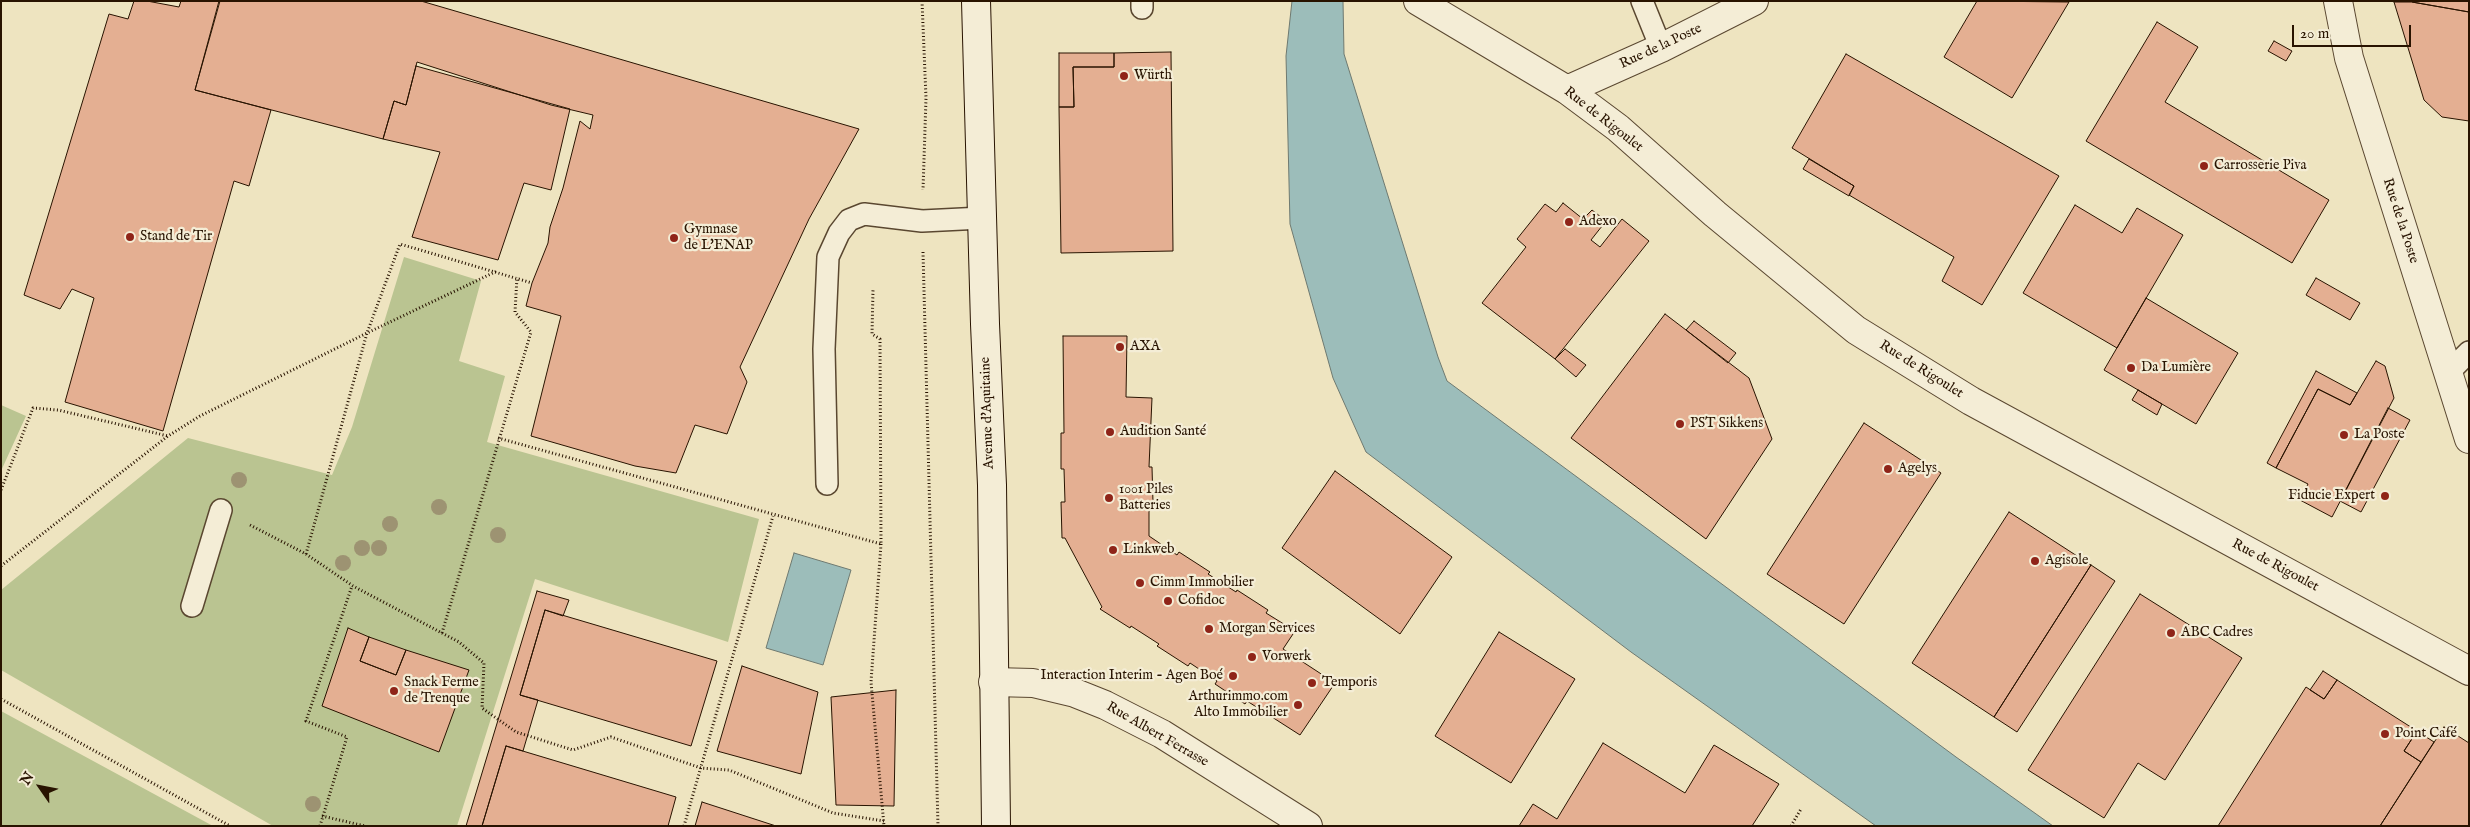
<!DOCTYPE html>
<meta charset="utf-8">
<style>
body{margin:0}
#map{position:relative;width:2470px;height:827px;overflow:hidden;background:#eee4c0;font-family:"IM FELL English",serif}
canvas{display:block}
.frame{position:absolute;inset:0;border:2px solid #281300;pointer-events:none}
.north{position:absolute;left:15px;top:762px;width:50px;height:50px;-webkit-text-stroke:4px #f4edd6;paint-order:stroke;rotate:303deg;font-size:14px;font-weight:700;line-height:20px;text-align:center;color:#281300}
.north::after{content:'';display:block;margin:auto;width:18px;height:22px;background:#281300;clip-path:polygon(50% 0,100% 100%,50% 72%,0 100%)}
.scale{position:absolute;left:2292px;top:25px;width:119px;height:22px;box-sizing:border-box;border:2px solid #281300;border-top:0;padding-left:6px;font-size:15px;line-height:18px;white-space:nowrap;color:#281300;-webkit-text-stroke:4px #f4edd6;paint-order:stroke}
</style>
<div id="map">
<canvas width="2470" height="827"></canvas>
<div class="frame"></div>
<div class="north">N</div>
<div class="scale">20 m</div>
</div>
<script>
const g = document.querySelector('canvas').getContext('2d');
g.lineJoin = 'round';
function fillPath(path, color) { g.fillStyle = color; g.fill(path, 'evenodd'); }
const poly = rows => new Path2D(rows.map(r => 'M' + r).join(''));
function trace(path, color, width, dash) { g.strokeStyle = color; g.lineWidth = width; g.lineCap = dash ? 'butt' : 'round'; g.setLineDash(dash || []); g.stroke(path); }
function write(font, color, halo, rows, align = 'center') {
  g.font = font + ' "IM FELL English",serif'; g.lineWidth = 4.5; g.setLineDash([]); g.textBaseline = 'middle'; g.strokeStyle = halo; g.fillStyle = color; for (const [text, x, y, turn = 0] of rows) {
    g.save(); g.translate(x, y); g.rotate((+turn || 0) * Math.PI / 180); g.textAlign = isNaN(turn) ? turn : align; if (halo) g.strokeText(text, 0, 0); g.fillText(text, 0, 0); g.restore();
  }
}
fillPath(poly([
 [404,257,481,281,459,361,505,376,487,442,759,519,728,642,535,579,457,826,273,826,1,670,1,590,188,438,332,475,352,427],
 [1,405,26,416,1,471],
 [1,711,213,826,1,826]
]), '#bac491');
const water = poly([
 [1292,1,1343,1,1344,54,1438,357,1447,381,1956,757,2053,826,1876,826,1631,652,1366,452,1333,378,1290,224,1286,56,1292,1],
 [794,553,851,570,823,665,766,648,794,553]
]);
fillPath(water, '#9cbdba');
trace(water, '#6e7970', 1);
const building = poly([
 [134,1,147,1,179,7,181,1,219,1,195,90,271,110,249,186,234,181,163,431,65,402,94,298,72,289,60,309,24,295,109,14,128,19,134,1],
 [220,1,421,1,859,129,809,219,740,367,747,382,727,434,695,425,676,473,635,466,531,436,561,316,526,306,532,283,548,243,550,227,563,188,580,121,590,129,593,115,551,105,417,62,406,105,394,101,383,139,195,90,220,1],
 [1977,1,2069,2,2012,98,1944,57,1977,1],
 [2412,1,2469,1,2469,12,2412,2,2412,1],
 [2394,2,2412,2,2469,12,2469,121,2442,117,2424,100,2394,2],
 [2157,22,2198,47,2165,102,2329,200,2292,263,2086,141,2157,22],
 [2274,41,2292,51,2286,61,2268,51,2274,41],
 [1171,52,1173,251,1061,253,1059,107,1074,107,1073,67,1114,67,1114,53,1171,52],
 [1059,53,1114,53,1114,67,1073,67,1074,107,1059,107,1059,53],
 [1846,54,2059,176,1982,305,1942,281,1954,257,1849,195,1854,186,1792,148,1846,54],
 [416,66,570,109,551,190,524,183,498,260,412,237,440,152,383,139,394,101,406,105,416,66],
 [1809,159,1854,186,1849,196,1803,169,1809,159],
 [1563,203,1583,219,1592,210,1606,221,1591,240,1600,247,1622,219,1649,241,1555,359,1482,303,1526,247,1517,239,1545,204,1556,212,1563,203],
 [2075,205,2122,233,2137,208,2183,235,2117,348,2023,293,2075,205],
 [2316,278,2360,303,2350,320,2306,295,2316,278],
 [2146,298,2238,353,2196,424,2104,370,2146,298],
 [1665,314,1749,378,1772,439,1706,539,1571,438,1665,314],
 [1694,321,1736,353,1728,363,1686,330,1694,321],
 [1063,336,1127,336,1126,397,1152,398,1149,467,1152,467,1153,503,1149,503,1149,536,1177,555,1179,552,1210,572,1208,574,1236,592,1237,590,1268,610,1266,613,1295,631,1283,649,1335,683,1300,735,1247,701,1245,704,1215,684,1217,681,1190,663,1188,666,1157,646,1159,644,1131,626,1130,628,1100,609,1102,607,1065,538,1062,538,1061,502,1065,502,1064,469,1061,469,1061,433,1064,433,1063,336],
 [1565,349,1586,365,1576,377,1555,359,1565,349],
 [2376,361,2385,366,2394,398,2332,517,2300,500,2308,484,2276,468,2318,389,2350,405,2376,361],
 [2316,371,2357,393,2350,405,2318,389,2276,468,2267,463,2316,371],
 [2138,390,2162,404,2157,415,2132,400,2138,390],
 [2388,408,2410,420,2361,512,2340,501,2388,408],
 [1864,423,1941,473,1844,624,1767,574,1864,423],
 [1335,471,1452,557,1400,634,1282,548,1335,471],
 [2009,512,2091,565,1994,717,1912,663,2009,512],
 [2091,565,2115,581,2017,732,1994,717,2091,565],
 [537,591,569,600,563,616,545,610,520,695,538,700,523,751,506,746,482,826,466,826,537,591],
 [2140,594,2242,658,2165,780,2138,763,2104,818,2028,770,2140,594],
 [545,610,717,661,691,746,520,695,545,610],
 [348,628,369,637,360,661,396,675,406,650,469,670,439,752,322,706,348,628],
 [1499,632,1575,679,1511,783,1435,736,1499,632],
 [369,637,406,650,396,675,360,661,369,637],
 [742,666,818,692,801,774,717,751,742,666],
 [2323,671,2337,680,2324,699,2310,690,2323,671],
 [2337,680,2417,731,2404,751,2421,762,2380,826,2218,826,2306,687,2324,699,2337,680],
 [896,690,894,806,836,805,831,697,896,690],
 [2444,727,2469,743,2469,826,2380,826,2444,727],
 [2417,731,2434,742,2421,762,2404,751,2417,731],
 [1603,743,1685,793,1714,745,1779,784,1752,826,1519,826,1533,804,1557,819,1603,743],
 [506,746,676,797,668,826,482,826,506,746],
 [702,802,776,826,695,826,702,802]
]);
fillPath(building, '#e4af92');
trace(building, '#281300', 1);
const lane = poly([
 [1142,1,1142,8],
 [1642,1,1661,48],
 [2448,373,2469,352],
 [827,484,824,349,828,257,839,233,849,220,864,214,922,221,982,218],
 [192,606,221,510]
]);
const street = poly([
 [1418,1,1567,90,1618,128,1715,214,1856,330,1971,401,2469,671],
 [2338,1,2349,58,2469,439],
 [1567,90,1661,48,1754,1],
 [993,682,1033,683,1075,693,1105,705,1162,734,1308,826]
]);
const secondary = poly([
 [976,1,985,324,992,485,996,826]
]);
trace(lane, '#5a4730', 24);
trace(street, '#5a4730', 30);
trace(secondary, '#281300', 30);
trace(poly([
 [922,1,926,98,923,190],
 [923,252,938,826],
 [498,438,881,544,880,339,872,334,873,290],
 [1,490,33,408,58,410,168,436],
 [250,525,306,554,353,586,459,642,484,663,482,708,516,732,573,750,611,737,701,768,729,770,833,813,884,821],
 [881,544,871,682,884,826],
 [306,554,367,333,497,271],
 [1,566,168,436,200,416,367,333,400,244,532,283],
 [442,633,531,332,515,312,517,277],
 [1,699,230,826],
 [322,816,365,826],
 [320,826,347,737,306,721,352,586],
 [684,826,773,516],
 [1791,826,1801,809]
]), '#281300', 3, [1, 2.5]);
trace(lane, '#f4edd6', 21);
trace(street, '#f4edd6', 28);
trace(secondary, '#f4edd6', 28);
g.fillStyle = '#9d9372';
for (const [x, y] of [
 [239,480],
 [439,507],
 [390,524],
 [498,535],
 [362,548],
 [379,548],
 [343,563],
 [313,804]
]) { g.beginPath(); g.arc(x, y, 8, 0, 2 * Math.PI); g.fill(); }
for (const [x, y, r, color] of [
 [1124,76,5,"#8f2418"],
 [2204,166,5,"#8f2418"],
 [1569,222,5,"#8f2418"],
 [130,237,5,"#8f2418"],
 [674,238,5,"#8f2418"],
 [1120,347,5,"#8f2418"],
 [2131,368,5,"#8f2418"],
 [1680,424,5,"#8f2418"],
 [1110,432,5,"#8f2418"],
 [2344,435,5,"#8f2418"],
 [1888,469,5,"#8f2418"],
 [2385,496,5,"#8f2418"],
 [1109,498,5,"#8f2418"],
 [1113,550,5,"#8f2418"],
 [2035,561,5,"#8f2418"],
 [1140,583,5,"#8f2418"],
 [1168,601,5,"#8f2418"],
 [1209,629,5,"#8f2418"],
 [2171,633,5,"#8f2418"],
 [1252,657,5,"#8f2418"],
 [1233,676,5,"#8f2418"],
 [1312,683,5,"#8f2418"],
 [394,691,5,"#8f2418"],
 [1298,705,5,"#8f2418"],
 [2385,734,5,"#8f2418"]
]) { const dot = new Path2D(); dot.arc(x, y, r, 0, 2 * Math.PI); g.fillStyle = color; g.fill(dot); trace(dot, '#f4edd6', 2); }
write('14px', '#281300', '#f4edd6', [
 ["Rue de la Poste",1661,47,-25],
 ["Rue de Rigoulet",1603,120,38],
 ["Rue de la Poste",2400,221,72],
 ["Rue de Rigoulet",1921,370,32],
 ["Avenue d'Aquitaine",988,413,-92],
 ["Rue de Rigoulet",2275,566,28],
 ["Rue Albert Ferrasse",1157,735,30]
]);
write('14px', '#281300', '#f4edd6', [
 ["Würth",1134,76],
 ["Carrosserie Piva",2214,166],
 ["Adexo",1579,222],
 ["Gymnase",684,230],
 ["de L'ENAP",684,246],
 ["Stand de Tir",140,237],
 ["AXA",1130,347],
 ["Da Lumière",2141,368],
 ["PST Sikkens",1690,424],
 ["Audition Santé",1120,432],
 ["La Poste",2354,435],
 ["Agelys",1898,469],
 ["1001 Piles",1119,490],
 ["Batteries",1119,506],
 ["Fiducie Expert",2375,496,"right"],
 ["Linkweb",1123,550],
 ["Agisole",2045,561],
 ["Cimm Immobilier",1150,583],
 ["Cofidoc",1178,601],
 ["Morgan Services",1219,629],
 ["ABC Cadres",2181,633],
 ["Vorwerk",1262,657],
 ["Interaction Interim - Agen Boé",1223,676,"right"],
 ["Snack Ferme",404,683],
 ["de Trenque",404,699],
 ["Temporis",1322,683],
 ["Arthurimmo.com",1288,697,"right"],
 ["Alto Immobilier",1288,713,"right"],
 ["Point Café",2395,734]
], 'left');
</script>
